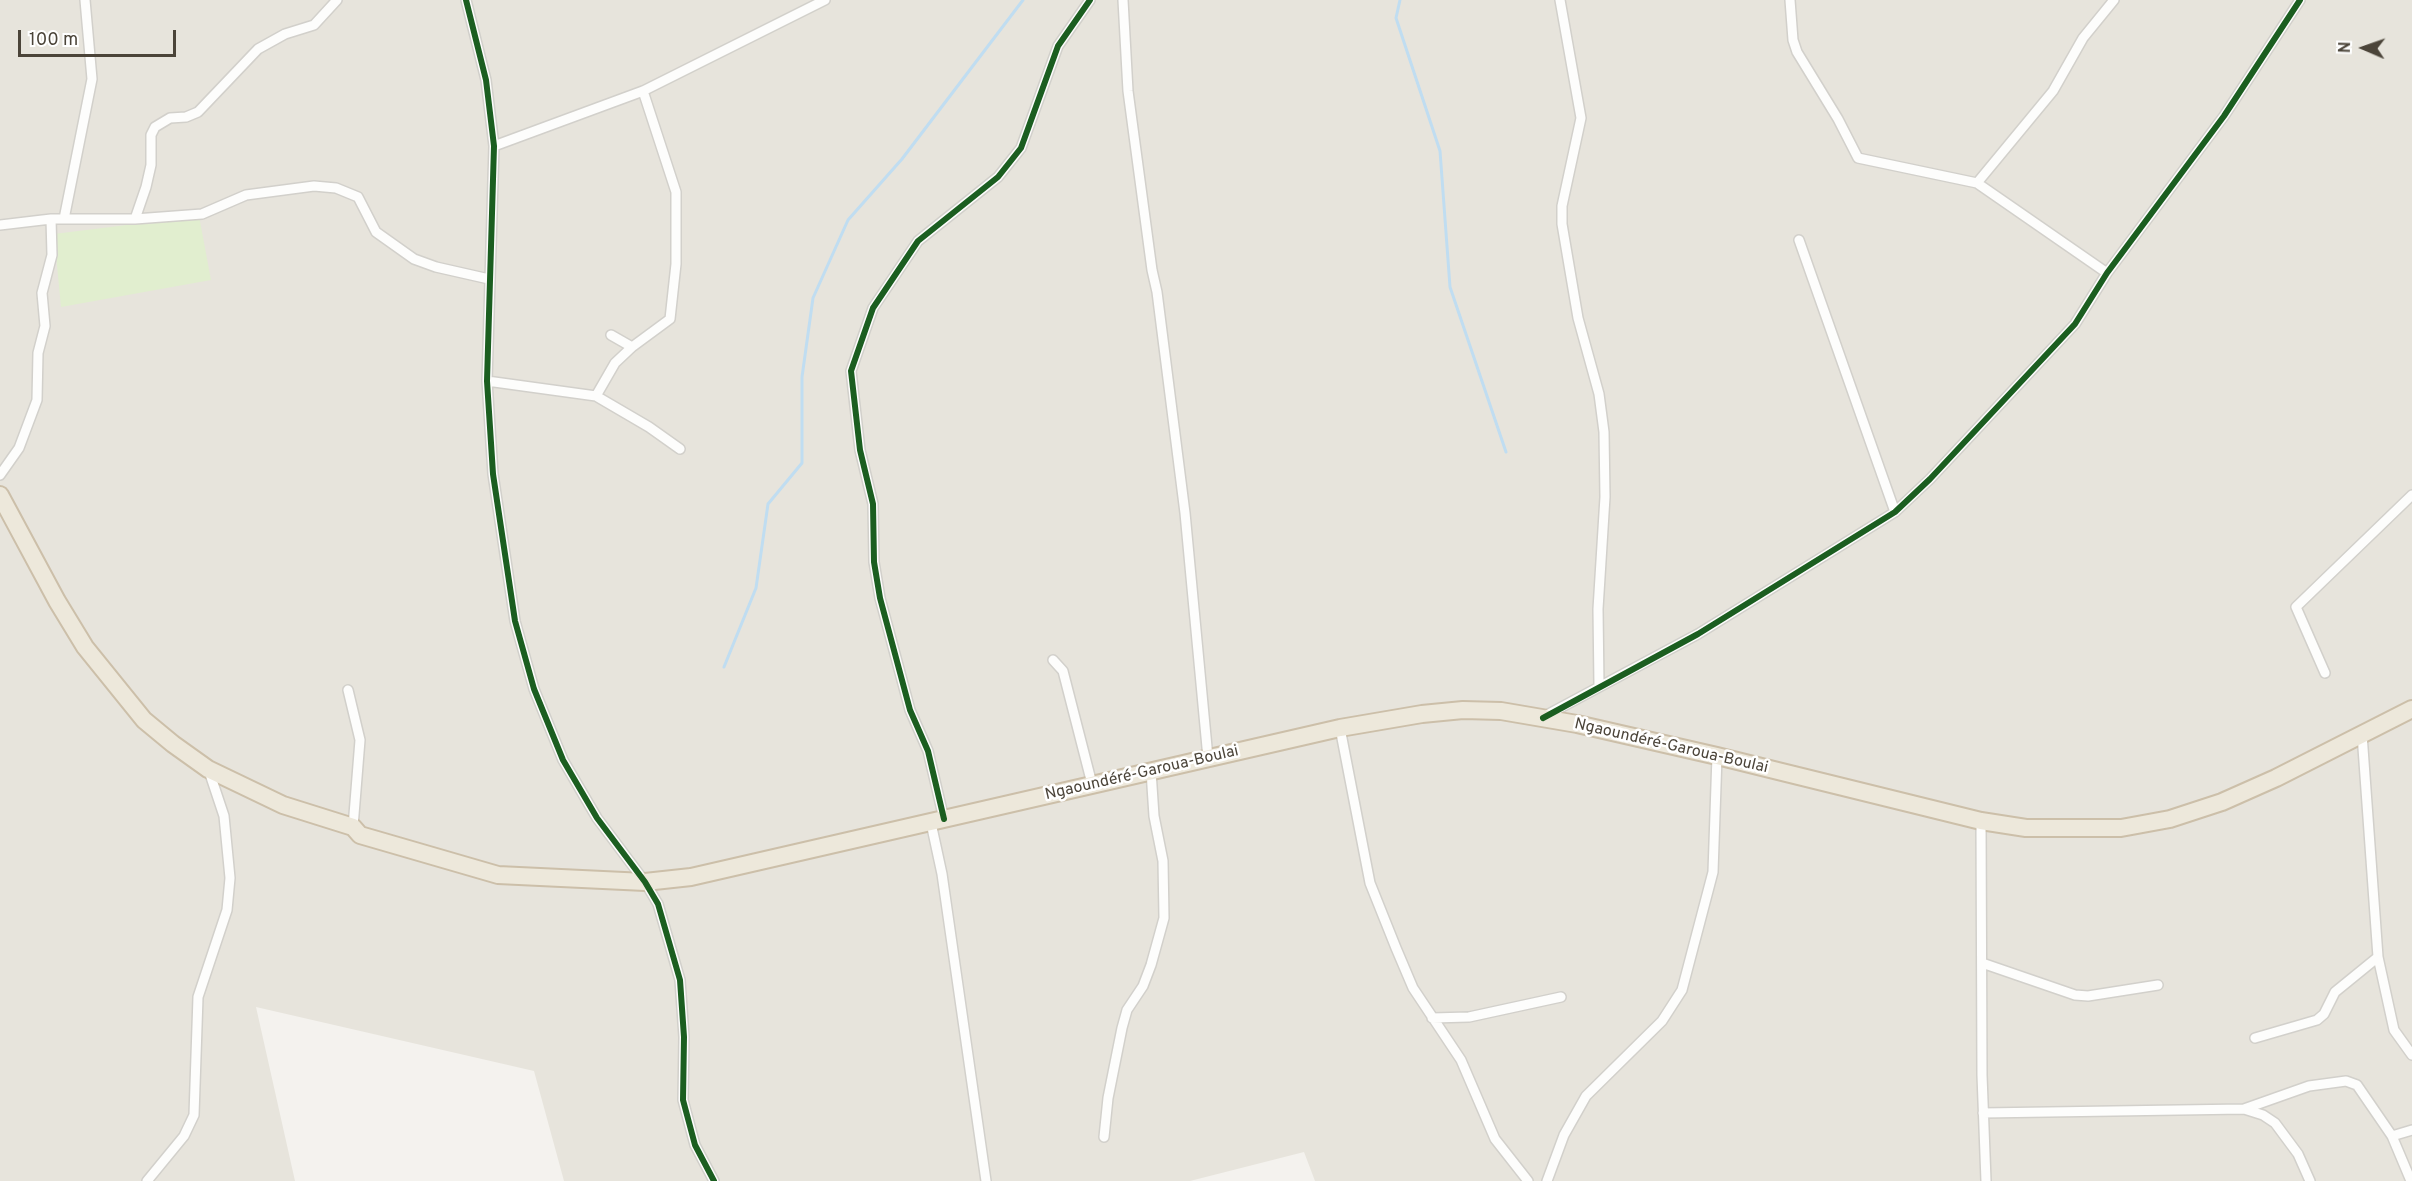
<!DOCTYPE html>
<meta charset="utf-8">
<style>
body{margin:0}
#map{position:relative;width:2412px;height:1181px;overflow:hidden;background:#f4f2ee;font-family:Overpass,sans-serif}
canvas{display:block}
.north{position:absolute;left:2334px;top:18px;width:60px;height:60px;-webkit-text-stroke:4px #fff;paint-order:stroke;rotate:272deg;font-size:16px;font-weight:700;line-height:24px;text-align:center;color:#4b4439}
.north::after{content:'';display:block;margin:auto;width:21px;height:27px;background:#4b4439;clip-path:polygon(50% 0,100% 100%,50% 72%,0 100%)}
.scale{position:absolute;left:18px;top:30px;width:158px;height:27px;box-sizing:border-box;border:3px solid #4b4439;border-top:0;padding-left:8px;font-size:18px;line-height:21px;white-space:nowrap;color:#4b4439;-webkit-text-stroke:4px #fff;paint-order:stroke}
</style>
<div id="map">
<canvas width="2412" height="1181"></canvas>
<div class="north">N</div>
<div class="scale">100 m</div>
</div>
<script>
const g = document.querySelector('canvas').getContext('2d');
g.lineJoin = 'round';
function fillPath(path, color) { g.fillStyle = color; g.fill(path, 'evenodd'); }
const poly = rows => new Path2D(rows.map(r => 'M' + r).join(''));
function trace(path, color, width, dash) { g.strokeStyle = color; g.lineWidth = width; g.lineCap = dash ? 'butt' : 'round'; g.setLineDash(dash || []); g.stroke(path); }
function write(font, color, halo, rows, align = 'center') {
  g.font = font + ' Overpass,sans-serif'; g.lineWidth = 5; g.setLineDash([]); g.textBaseline = 'middle'; g.strokeStyle = halo; g.fillStyle = color; for (const [text, x, y, turn = 0] of rows) {
    g.save(); g.translate(x, y); g.rotate((+turn || 0) * Math.PI / 180); g.textAlign = isNaN(turn) ? turn : align; if (halo) g.strokeText(text, 0, 0); g.fillText(text, 0, 0); g.restore();
  }
}
fillPath(poly([
 [0,0,2412,0,2412,1181,1315,1181,1304,1152,1190,1181,564,1181,534,1071,256,1007,295,1181,0,1181]
]), '#e7e4dc');
fillPath(poly([
 [199,216,211,280,61,307,54,234]
]), '#e1eecf');
trace(poly([
 [1400,0,1396,18,1440,151,1450,287,1506,452],
 [724,667,756,588,768,504,802,463,802,377,813,298,848,220,902,159,1023,0]
]), '#c0ddf1', 3);
const street = poly([
 [466,0,486,80,494,146,487,381,493,474,515,621,534,689,563,760,597,818,645,882,658,904,680,980,684,1037,683,1100,695,1145,714,1181],
 [1123,0,1128,91,1152,270,1157,292,1185,513,1208,758],
 [1560,0,1581,118,1562,206,1562,224,1578,318,1599,394,1604,432,1605,497,1598,609,1599,686],
 [1790,0,1793,40,1797,52,1838,119,1858,158,1977,183,2107,273],
 [494,146,643,91,825,0],
 [1977,183,2053,91,2083,38,2114,0],
 [64,219,92,79,85,0],
 [135,219,146,187,151,165,151,135,155,127,170,118,186,117,198,112,258,49,285,34,314,25,337,0],
 [0,225,51,219,135,219,202,214,246,195,314,186,336,188,358,197,376,232,414,259,436,267,489,279],
 [1799,240,1895,512],
 [632,347,670,319,676,264,676,192,643,91],
 [487,381,596,396,649,427,680,449],
 [596,396,615,363,632,347,611,335],
 [0,475,19,448,37,400,38,353,45,326,42,293,52,255,51,219],
 [1053,660,1063,671,1092,784],
 [2325,673,2296,607,2412,495],
 [348,690,360,740,353,827],
 [1545,716,1698,634,1895,512,1930,479,2075,324,2107,273,2224,116,2300,0],
 [1340,728,1370,883,1396,948,1413,988,1461,1060,1495,1139,1528,1181],
 [2362,734,2378,957],
 [944,819,928,751,910,710,880,598,874,562,873,504,860,450,851,371,873,308,918,241,998,177,1021,148,1058,46,1090,0],
 [1981,821,1982,1075,1986,1181],
 [931,823,942,874,986,1181],
 [1982,963,2075,995,2088,996,2158,985],
 [1432,1018,1469,1017,1561,997],
 [2255,1038,2317,1020,2324,1014,2335,992,2378,957,2394,1030,2412,1055],
 [2244,1109,2263,1115,2275,1123,2298,1154,2310,1181],
 [1983,1113,2244,1109,2309,1086,2346,1081,2357,1085,2392,1136,2412,1130],
 [2392,1136,2411,1181],
 [1104,1137,1108,1098,1122,1028,1127,1010,1143,986,1151,965,1164,918,1163,861,1154,816,1151,771],
 [147,1181,184,1136,194,1115,198,997,227,910,230,878,224,816,209,771],
 [1547,1181,1564,1135,1586,1096,1662,1021,1682,990,1713,872,1717,756]
]);
const highway = poly([
 [0,495,57,601,85,647,144,720,173,744,208,769,283,805,353,827,360,835,498,875,645,882,691,877,1340,728,1422,714,1463,710,1501,711,1577,724,1717,756,1981,821,2026,828,2121,828,2170,819,2222,802,2276,778,2412,709]
]);
trace(street, '#d2d0cb', 12);
trace(highway, '#ccbfa9', 20);
trace(street, '#fdfdfc', 9);
trace(highway, '#ede8db', 16);
trace(poly([
 [466,0,486,80,494,146,487,381,493,474,515,621,534,689,563,760,597,818,645,882,658,904,680,980,684,1037,683,1100,695,1145,714,1181],
 [1543,718,1698,634,1895,512,1930,479,2075,324,2107,273,2224,116,2300,0],
 [944,819,928,751,910,710,880,598,874,562,873,504,860,450,851,371,873,308,918,241,998,177,1021,148,1058,46,1090,0]
]), '#1b5e20', 6);
write('16px', '#4b4439', '#fff', [
 ["Ngaoundéré-Garoua-Boulai",1671,747,13],
 ["Ngaoundéré-Garoua-Boulai",1142,774,-13]
]);
</script>
